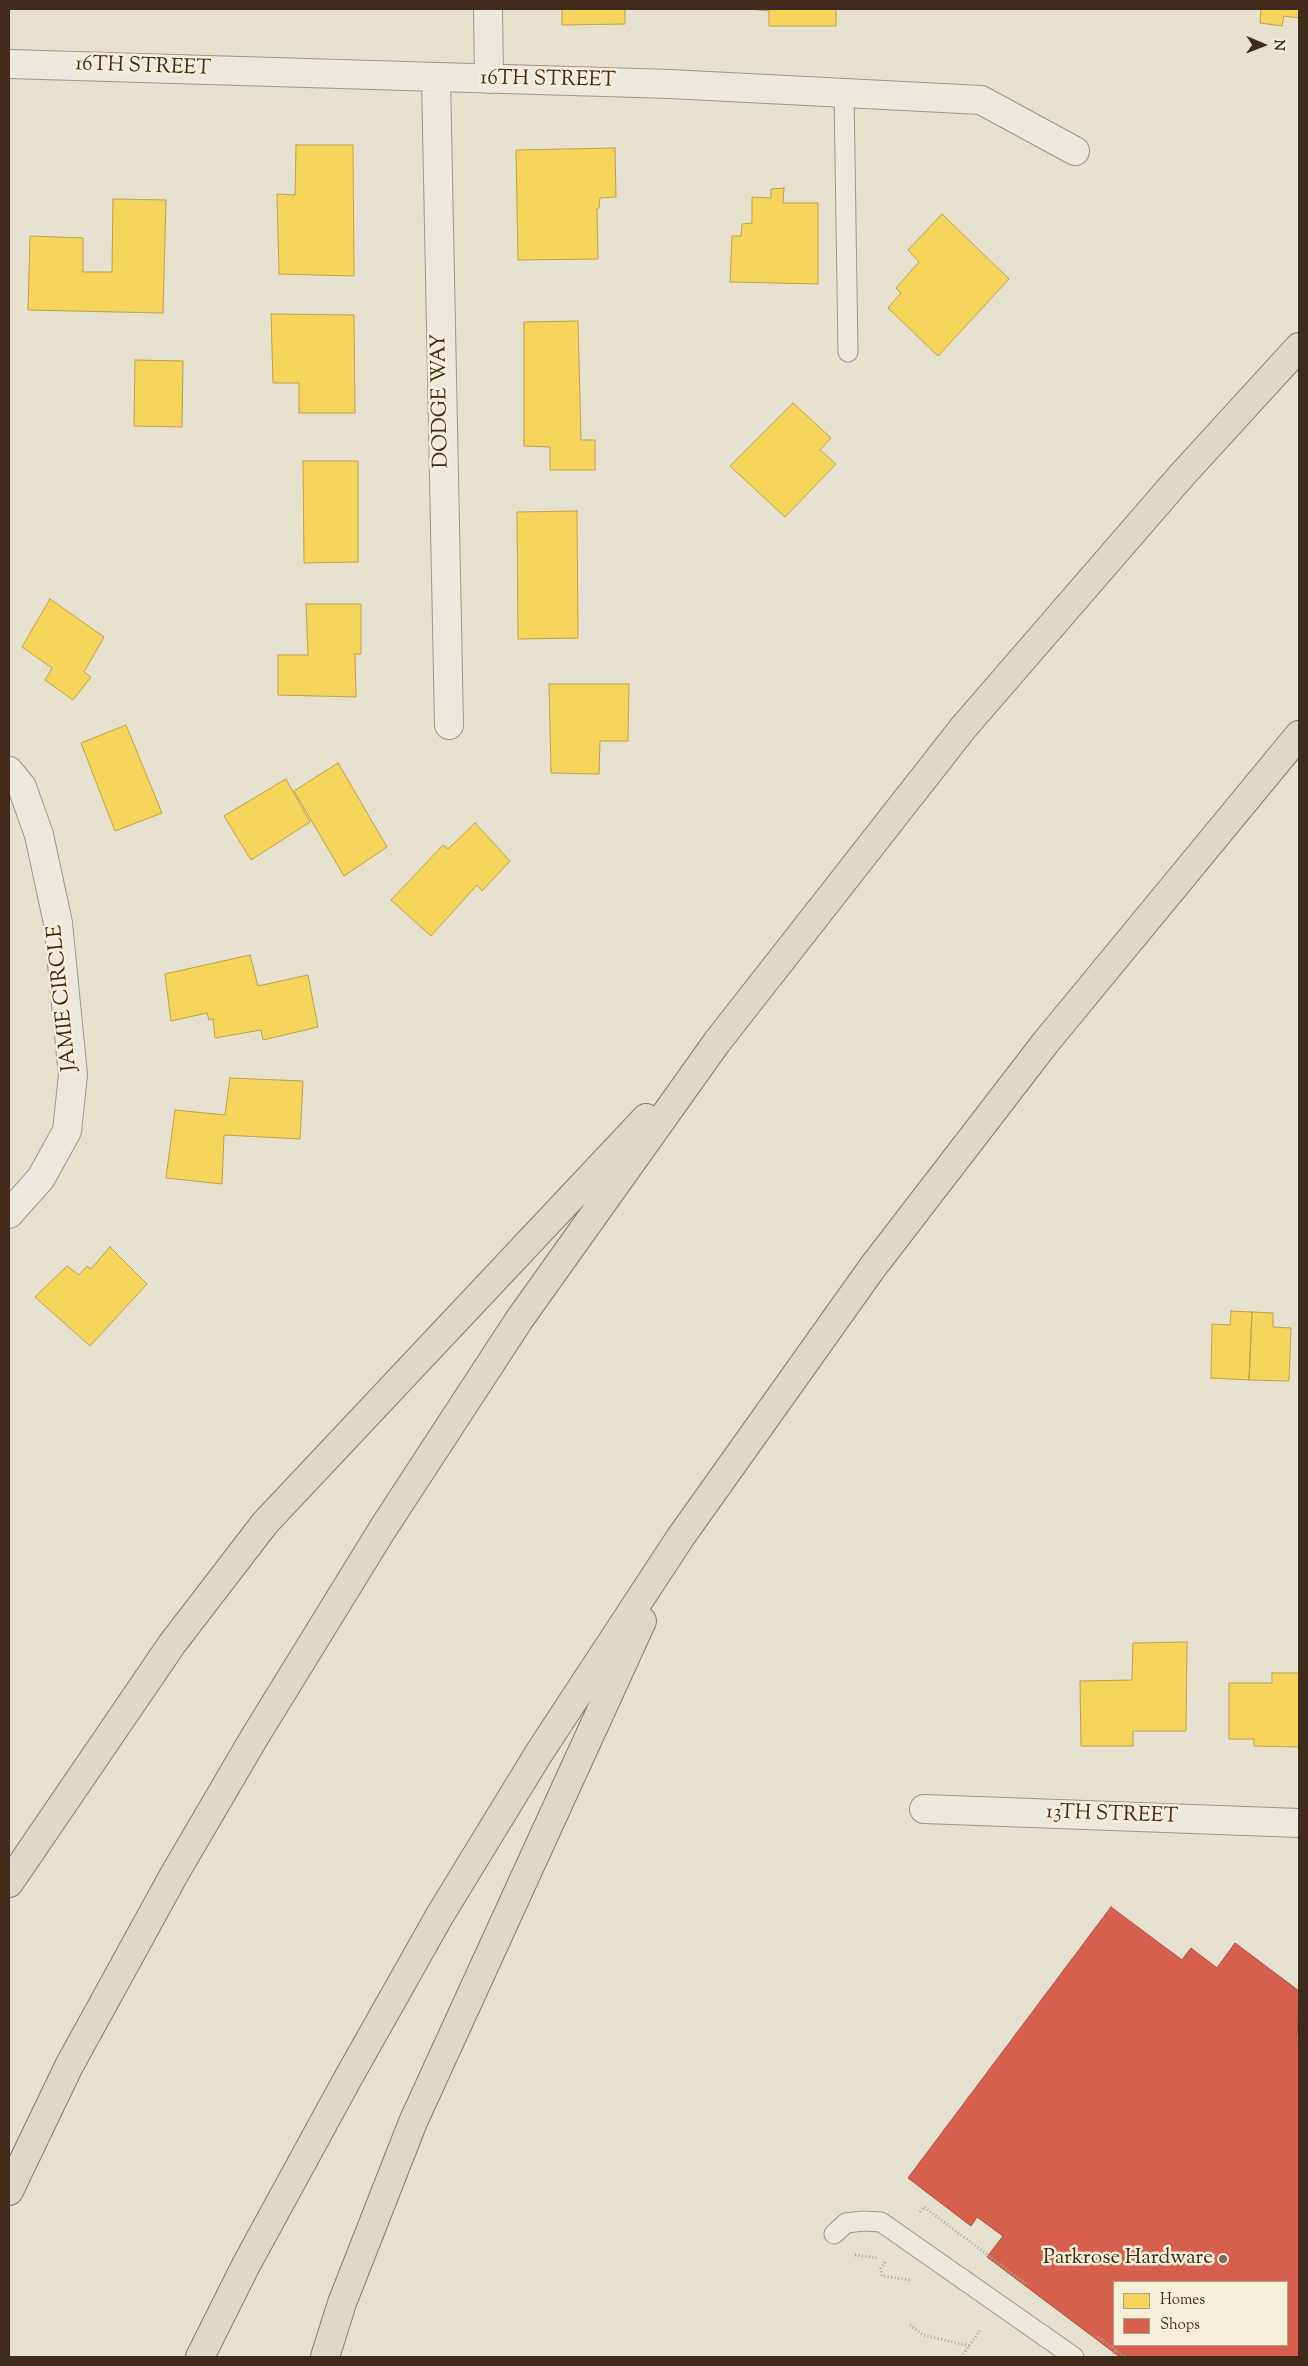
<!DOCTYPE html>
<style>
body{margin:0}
#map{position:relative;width:1308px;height:2366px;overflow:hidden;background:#e6e0ce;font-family:"Sorts Mill Goudy",serif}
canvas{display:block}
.frame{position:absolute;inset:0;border:10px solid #402b1b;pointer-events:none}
.legend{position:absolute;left:1113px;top:2281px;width:175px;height:65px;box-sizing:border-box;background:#f6efd8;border:1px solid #ada18c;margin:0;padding:6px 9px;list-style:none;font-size:15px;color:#402b1b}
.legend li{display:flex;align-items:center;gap:10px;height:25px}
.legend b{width:25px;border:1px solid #ada18c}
.north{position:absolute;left:1238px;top:20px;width:50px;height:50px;-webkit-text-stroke:4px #f6efd8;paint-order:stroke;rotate:91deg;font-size:14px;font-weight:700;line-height:20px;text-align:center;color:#402b1b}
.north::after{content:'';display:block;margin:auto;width:18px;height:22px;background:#402b1b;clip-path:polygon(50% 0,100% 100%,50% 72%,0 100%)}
</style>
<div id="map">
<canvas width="1308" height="2366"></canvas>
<div class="frame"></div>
<ul class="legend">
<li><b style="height:14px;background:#f6d55c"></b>Homes</li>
<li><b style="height:14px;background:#d6604d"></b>Shops</li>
</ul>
<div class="north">N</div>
</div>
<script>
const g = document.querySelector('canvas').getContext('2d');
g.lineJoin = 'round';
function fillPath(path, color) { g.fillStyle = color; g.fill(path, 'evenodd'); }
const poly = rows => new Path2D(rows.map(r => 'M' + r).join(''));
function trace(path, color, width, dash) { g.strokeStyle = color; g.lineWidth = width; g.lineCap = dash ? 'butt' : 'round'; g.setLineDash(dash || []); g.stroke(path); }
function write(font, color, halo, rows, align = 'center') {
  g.font = font + ' "Sorts Mill Goudy",serif'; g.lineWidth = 5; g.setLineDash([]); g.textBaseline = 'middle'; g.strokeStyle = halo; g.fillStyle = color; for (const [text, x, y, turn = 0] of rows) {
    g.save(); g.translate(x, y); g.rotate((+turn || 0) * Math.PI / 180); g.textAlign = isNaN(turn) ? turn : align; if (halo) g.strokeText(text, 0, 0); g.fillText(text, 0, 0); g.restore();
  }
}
const homes = poly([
 [562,9,625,9,625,24,562,25,562,9],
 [747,9,836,9,836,26,769,26,769,11,747,9],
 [1261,9,1299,9,1299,18,1284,16,1282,26,1260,23,1261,9],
 [296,145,353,145,354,276,279,274,277,194,295,195,296,145],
 [615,148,616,197,600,198,599,208,597,209,598,259,518,260,516,150,615,148],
 [784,188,783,203,818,203,818,284,730,282,732,236,741,236,742,224,752,223,752,197,771,198,771,189,784,188],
 [113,199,166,200,163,313,28,310,30,236,83,238,83,272,112,272,113,199],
 [942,214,1009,279,938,356,888,308,901,293,896,288,919,262,908,250,942,214],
 [271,314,354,315,355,413,299,413,299,383,273,383,271,314],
 [578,321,581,440,595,440,595,470,550,470,550,447,524,446,524,322,578,321],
 [135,360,183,361,182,427,134,426,135,360],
 [793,403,831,438,820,450,836,464,785,517,730,466,793,403],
 [303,461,358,461,358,562,304,563,303,461],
 [577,511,578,638,518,639,517,512,577,511],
 [50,599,104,637,84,672,91,677,73,700,45,680,52,668,22,647,50,599],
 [306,604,361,604,361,654,355,654,356,697,278,695,278,655,308,655,306,604],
 [549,684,629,684,628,741,600,741,599,774,551,773,549,684],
 [126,725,162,813,115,831,81,743,126,725],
 [338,763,387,847,344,876,294,791,338,763],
 [286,779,310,822,251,860,224,816,286,779],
 [475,823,510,861,482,891,477,885,431,936,391,900,443,845,448,849,475,823],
 [250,955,258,986,308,975,318,1027,263,1040,261,1030,215,1038,213,1019,209,1020,207,1013,171,1021,165,974,250,955],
 [230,1078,303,1081,300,1139,224,1135,222,1184,166,1178,175,1110,225,1115,230,1078],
 [110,1247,147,1284,90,1346,35,1297,67,1266,79,1275,87,1266,91,1269,110,1247],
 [1231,1311,1252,1312,1249,1380,1211,1378,1212,1324,1230,1325,1231,1311],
 [1252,1312,1273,1313,1273,1327,1291,1328,1289,1381,1249,1380,1252,1312],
 [1187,1642,1186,1731,1133,1731,1133,1746,1081,1746,1080,1681,1132,1680,1133,1643,1187,1642],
 [1272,1673,1299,1673,1299,1747,1254,1746,1254,1739,1229,1739,1229,1683,1272,1683,1272,1673]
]);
fillPath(homes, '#f6d55c');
trace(homes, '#bfa248', 1);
const shops = poly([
 [1111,1907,1182,1960,1191,1948,1217,1968,1235,1943,1299,1991,1297,2041,1299,2043,1299,2357,1120,2357,987,2257,1003,2236,977,2217,971,2226,908,2178,1111,1907],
 [1114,2282,1287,2282,1287,2345,1114,2345,1114,2282]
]);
fillPath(shops, '#d6604d');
trace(shops, '#a9503e', 1);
const lane = poly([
 [844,92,848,352],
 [834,2234,846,2223,863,2221,881,2222,1074,2357]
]);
const street = poly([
 [488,9,489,79],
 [9,64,670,84,981,100,1075,151],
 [436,78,449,725],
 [9,771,22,787,39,835,58,923,73,1075,67,1131,41,1178,9,1214],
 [924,1809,1299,1823]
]);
const highway = poly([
 [9,1883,172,1644,265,1523,646,1118],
 [9,2191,69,2066,175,1873,254,1738,382,1530,519,1320,717,1042,963,728,1182,475,1299,347],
 [200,2357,246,2265,347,2080,440,1915,539,1753,680,1538,872,1268,1046,1042,1299,735],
 [325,2357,342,2303,413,2122,642,1621]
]);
trace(lane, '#9c968a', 21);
trace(street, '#9c968a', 30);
trace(highway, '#847e72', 30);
trace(poly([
 [920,2212,924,2207,1026,2284],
 [855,2255,878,2258],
 [885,2262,881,2268,882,2276,910,2280],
 [910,2325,923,2335,970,2346],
 [1098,2337,1125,2357],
 [961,2357,981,2329],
 [1111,2357,1116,2350]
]), '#aca89f', 3, [1, 2.5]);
trace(lane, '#ebe8df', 19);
trace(street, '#ebe8df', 28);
trace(highway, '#ded8ca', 28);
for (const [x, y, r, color] of [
 [1223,2259,5,"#7a6a5a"]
]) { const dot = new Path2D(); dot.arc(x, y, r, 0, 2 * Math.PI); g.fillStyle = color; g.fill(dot); trace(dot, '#f6efd8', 2); }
write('21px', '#402b1b', '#f6efd8', [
 ["16TH STREET",143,68,2],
 ["16TH STREET",548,81,1],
 ["DODGE WAY",442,401,-91],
 ["JAMIE CIRCLE",64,998,-96],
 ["13TH STREET",1112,1816,2]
]);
write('21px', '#402b1b', '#f6efd8', [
 ["Parkrose Hardware",1213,2259]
], 'right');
</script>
